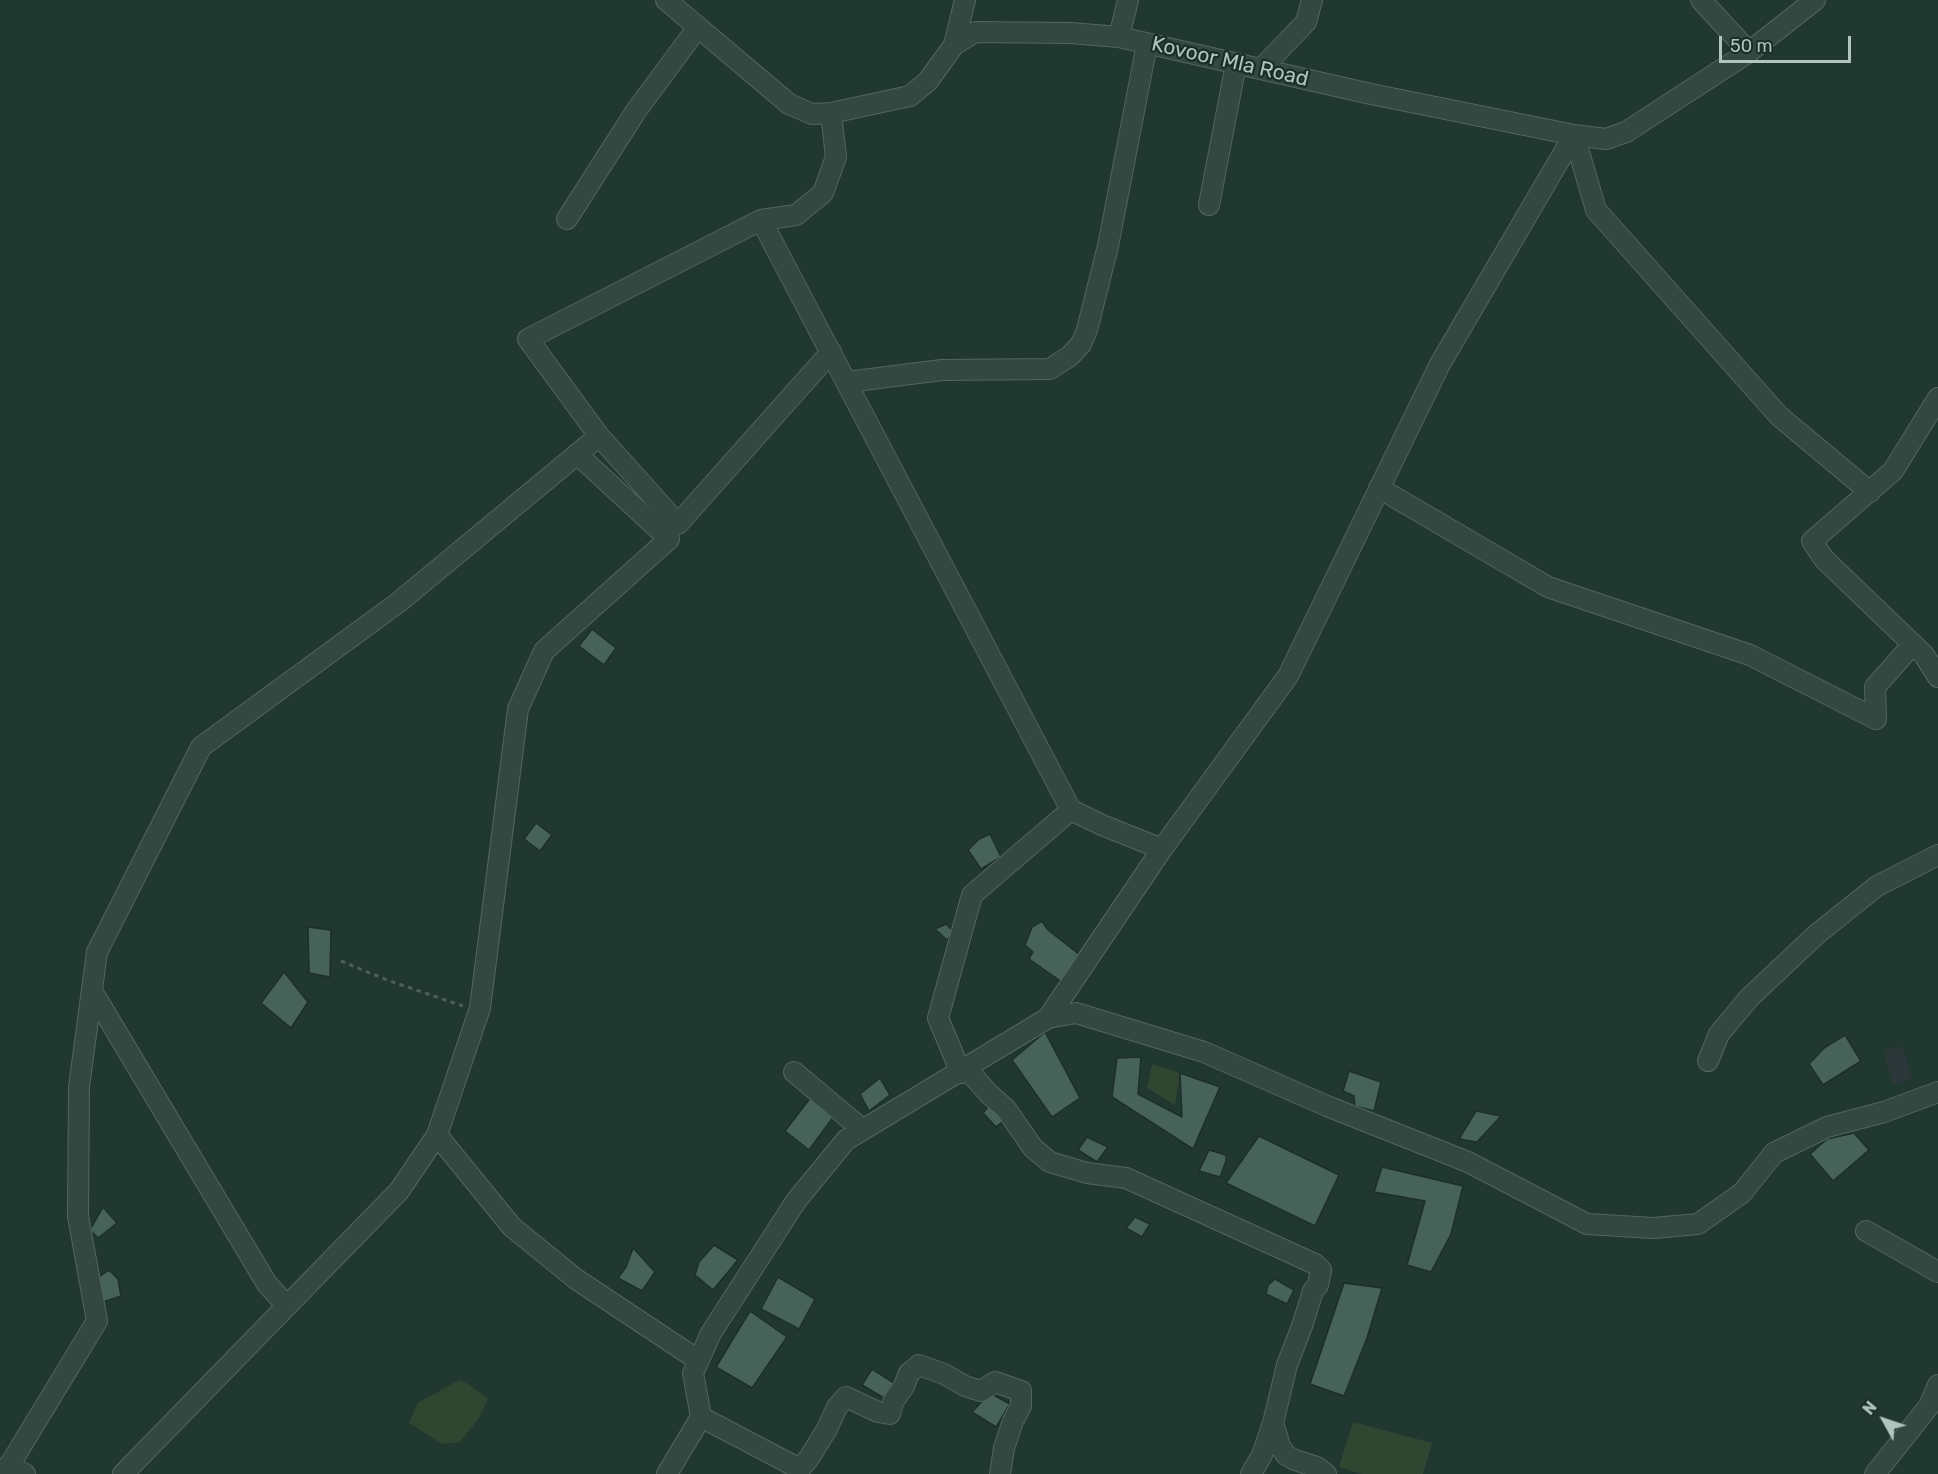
<!DOCTYPE html>
<style>
body{margin:0}
#map{position:relative;width:1938px;height:1474px;overflow:hidden;background:#213830;font-family:Rubik,sans-serif}
canvas{display:block}
.north{position:absolute;left:1854px;top:1390px;width:60px;height:60px;-webkit-text-stroke:4px #1a2d27;paint-order:stroke;rotate:310deg;font-size:16px;font-weight:700;line-height:24px;text-align:center;color:#afc5be}
.north::after{content:'';display:block;margin:auto;width:21px;height:27px;background:#afc5be;clip-path:polygon(50% 0,100% 100%,50% 72%,0 100%)}
.scale{position:absolute;left:1719px;top:36px;width:132px;height:27px;box-sizing:border-box;border:3px solid #afc5be;border-top:0;padding-left:8px;font-size:18px;line-height:21px;white-space:nowrap;color:#afc5be;-webkit-text-stroke:4px #1a2d27;paint-order:stroke}
</style>
<div id="map">
<canvas width="1938" height="1474"></canvas>
<div class="north">N</div>
<div class="scale">50 m</div>
</div>
<script>
const g = document.querySelector('canvas').getContext('2d');
g.lineJoin = 'round';
function fillPath(path, color) { g.fillStyle = color; g.fill(path, 'evenodd'); }
const poly = rows => new Path2D(rows.map(r => 'M' + r).join(''));
function trace(path, color, width, dash) { g.strokeStyle = color; g.lineWidth = width; g.lineCap = dash ? 'butt' : 'round'; g.setLineDash(dash || []); g.stroke(path); }
function write(font, color, halo, rows, align = 'center') {
  g.font = font + ' Rubik,sans-serif'; g.lineWidth = 4.5; g.setLineDash([]); g.textBaseline = 'middle'; g.strokeStyle = halo; g.fillStyle = color; for (const [text, x, y, turn = 0] of rows) {
    g.save(); g.translate(x, y); g.rotate((+turn || 0) * Math.PI / 180); g.textAlign = isNaN(turn) ? turn : align; if (halo) g.strokeText(text, 0, 0); g.fillText(text, 0, 0); g.restore();
  }
}
fillPath(poly([
 [1903,1046,1912,1079,1893,1085,1884,1051]
]), '#2c3739');
fillPath(poly([
 [1152,1064,1180,1073,1175,1105,1147,1088],
 [459,1380,468,1384,488,1399,479,1418,460,1442,442,1444,409,1423,418,1403],
 [1353,1422,1432,1443,1423,1474,1362,1474,1339,1467]
]), '#314630');
const building = poly([
 [592,629,616,648,604,665,579,646,592,629],
 [536,823,552,835,540,851,524,839,536,823],
 [990,834,1001,857,981,869,968,850,979,839,990,834],
 [1042,921,1048,930,1080,955,1066,985,1029,959,1033,952,1025,945,1032,927,1042,921],
 [946,924,954,932,947,940,935,929,946,924],
 [308,927,331,930,330,977,309,973,308,927],
 [284,972,308,1002,291,1028,261,1003,284,972],
 [1045,1032,1080,1098,1052,1117,1012,1060,1045,1032],
 [1845,1035,1861,1061,1823,1085,1809,1064,1824,1048,1845,1035],
 [1141,1057,1138,1094,1182,1117,1180,1073,1220,1087,1193,1149,1112,1097,1117,1058,1141,1057],
 [1349,1071,1381,1082,1374,1111,1355,1106,1354,1096,1343,1091,1349,1071],
 [880,1078,890,1095,869,1111,860,1094,880,1078],
 [811,1097,834,1116,809,1150,785,1131,811,1097],
 [990,1104,1007,1118,996,1127,983,1113,990,1104],
 [1476,1111,1501,1116,1477,1142,1459,1139,1476,1111],
 [1854,1133,1869,1150,1833,1181,1810,1154,1827,1139,1854,1133],
 [1259,1136,1339,1175,1315,1226,1226,1183,1259,1136],
 [1087,1137,1108,1147,1097,1162,1078,1150,1087,1137],
 [1209,1150,1226,1155,1226,1161,1220,1177,1199,1171,1209,1150],
 [1382,1167,1463,1186,1451,1234,1431,1272,1407,1265,1425,1201,1374,1192,1382,1167],
 [103,1207,117,1223,98,1238,90,1230,103,1207],
 [1135,1217,1150,1224,1142,1237,1126,1228,1135,1217],
 [714,1245,738,1260,713,1290,695,1275,699,1262,714,1245],
 [633,1248,655,1272,642,1291,618,1278,626,1267,633,1248],
 [109,1270,118,1279,121,1296,103,1302,98,1277,109,1270],
 [778,1277,815,1299,799,1329,761,1309,778,1277],
 [1275,1279,1294,1290,1287,1304,1266,1294,1268,1285,1275,1279],
 [1344,1283,1382,1288,1367,1338,1344,1396,1310,1384,1344,1283],
 [750,1311,787,1337,752,1388,716,1367,750,1311],
 [872,1369,894,1383,884,1398,862,1385,872,1369],
 [990,1393,1010,1404,996,1427,972,1412,990,1393]
]);
fillPath(building, '#476258');
trace(building, '#1c2f29', 1.5);
const minor = poly([
 [666,0,789,104,812,114,831,113,910,96,928,81,954,45,975,32,1071,33,1119,37,1371,94,1574,135,1606,139,1626,132,1749,52,1815,0],
 [1701,0,1749,52],
 [1119,37,1128,0],
 [954,45,965,0],
 [1261,69,1306,22,1312,0],
 [1574,135,1596,210,1779,416,1870,492],
 [1209,205,1236,64],
 [567,219,636,111,698,27],
 [761,220,796,215,823,193,836,157,831,113],
 [847,382,942,370,1050,369,1070,356,1081,344,1087,330,1108,246,1147,44],
 [1938,398,1893,471,1812,541,1824,559,1924,655,1938,677],
 [599,436,678,524,831,352],
 [1379,488,1548,587,1750,655,1876,719,1875,687,1913,644],
 [1071,810,1102,825,1162,849,1288,676,1440,364,1574,135],
 [92,991,267,1284,287,1306],
 [1048,1018,1162,849],
 [1708,1061,1719,1034,1749,998,1817,934,1877,886,1938,855],
 [970,1067,973,1076,989,1094,1006,1109,1033,1148,1050,1162,1087,1173,1126,1178,1315,1264,1321,1270,1318,1285,1313,1291,1302,1326,1287,1365,1273,1423,1280,1446,1286,1455,1295,1460,1317,1467,1326,1474],
 [794,1072,863,1130],
 [437,1135,512,1227,576,1279,698,1360],
 [1866,1231,1938,1272],
 [701,1417,800,1469,809,1458,827,1429,837,1407,846,1397,878,1412,890,1414,893,1402,904,1386,909,1373,919,1365,944,1374,965,1386,981,1391,995,1382,1021,1391,1021,1406,1013,1421,1004,1448,1000,1474],
 [9,1466,97,1321,78,1216,79,1087,97,952,201,747,399,602,599,436,528,339,761,220,1071,810,972,895,938,1018,961,1073],
 [0,1470,9,1466,25,1474],
 [123,1474,399,1191,437,1135,480,1008,518,709,544,651,669,539,577,454],
 [667,1474,701,1417,693,1373,711,1333,796,1201,846,1140,1048,1018,1076,1013,1204,1052,1327,1106,1468,1162,1587,1224,1653,1228,1698,1224,1742,1193,1774,1153,1827,1127,1884,1112,1938,1092],
 [1251,1474,1262,1455,1273,1423],
 [1875,1474,1929,1406,1938,1385]
]);
trace(minor, '#526660', 22);
trace(poly([
 [341,961,387,980,463,1006]
]), '#4b6151', 3, [4.5, 4.5]);
trace(minor, '#344842', 20);
write('21px', '#afc5be', '#1a2d27', [
 ["Kovoor Mla Road",1230,62,13]
]);
</script>
